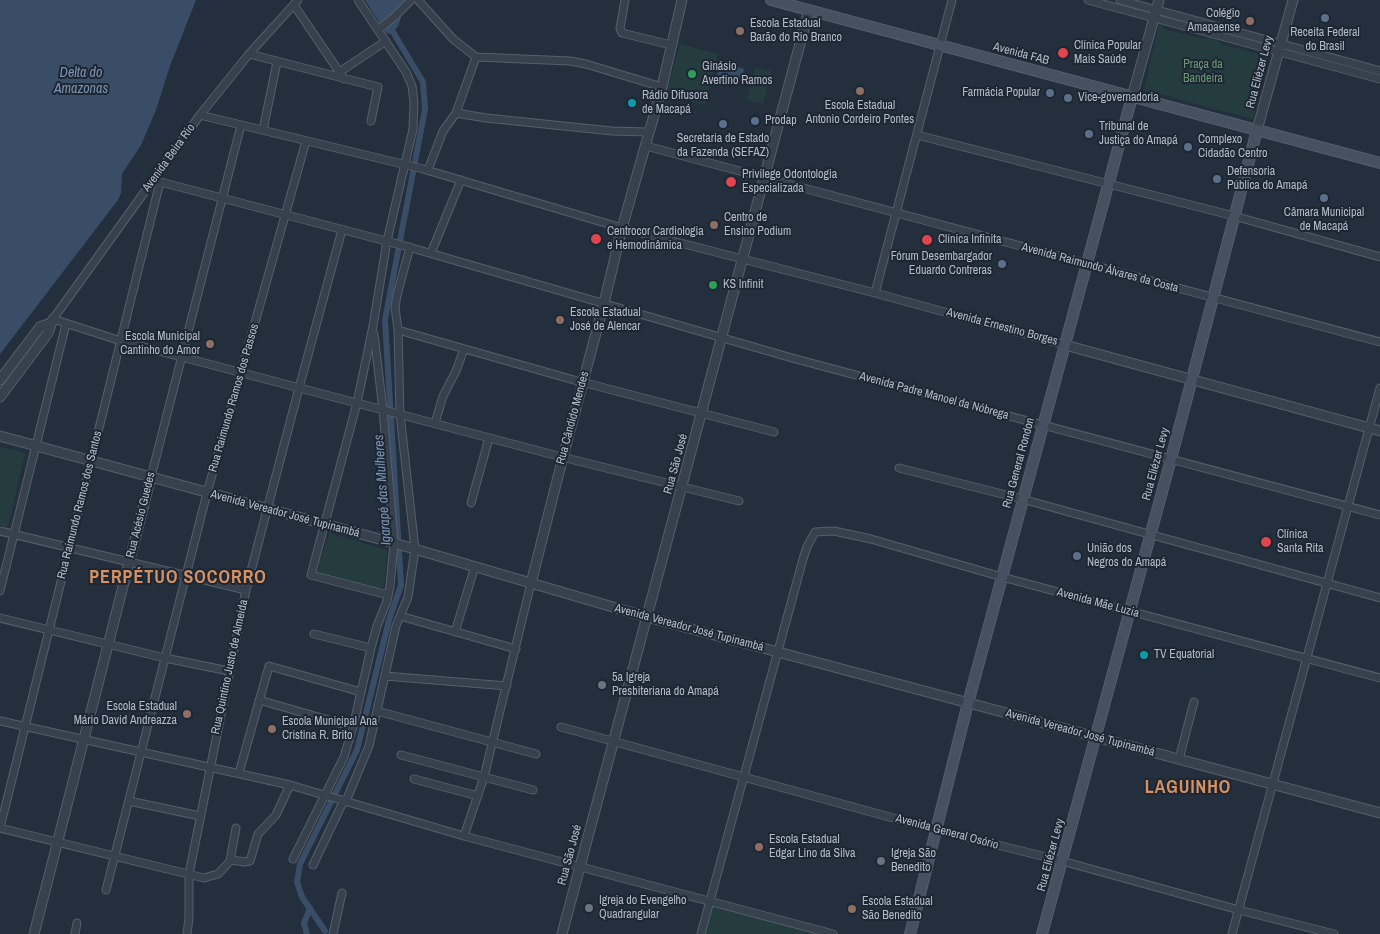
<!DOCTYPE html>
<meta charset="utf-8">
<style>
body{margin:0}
canvas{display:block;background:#232f3d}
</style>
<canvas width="1380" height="934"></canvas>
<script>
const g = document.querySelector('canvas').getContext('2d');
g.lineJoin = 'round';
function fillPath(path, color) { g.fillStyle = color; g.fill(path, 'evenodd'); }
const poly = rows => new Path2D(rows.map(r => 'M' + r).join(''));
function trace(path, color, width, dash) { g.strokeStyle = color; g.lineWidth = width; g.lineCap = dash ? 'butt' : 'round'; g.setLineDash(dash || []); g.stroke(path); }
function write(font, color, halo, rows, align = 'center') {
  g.font = font + ' "Archivo Narrow",sans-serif'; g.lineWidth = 4; g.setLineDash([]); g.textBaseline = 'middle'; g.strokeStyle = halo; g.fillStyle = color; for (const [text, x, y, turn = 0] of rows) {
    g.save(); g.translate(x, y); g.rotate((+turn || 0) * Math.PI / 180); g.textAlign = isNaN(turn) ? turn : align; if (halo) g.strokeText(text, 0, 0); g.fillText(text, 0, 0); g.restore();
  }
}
fillPath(poly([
 [1159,24,1163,25,1163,29,1204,39,1208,37,1218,40,1220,44,1262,55,1263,52,1269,53,1253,119,1144,90],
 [680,44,718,54,705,105,666,95],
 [755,68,771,71,763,104,747,100],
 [0,447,25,453,8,527,0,525],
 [329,533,387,550,384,587,375,591,316,575],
 [709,901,833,934,700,934]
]), '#253c3e');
fillPath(poly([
 [0,0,196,0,170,66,156,110,141,145,122,174,121,193,118,200,0,354],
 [365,0,407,0,398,26,393,32,389,34,386,33],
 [721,63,744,69,741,82,717,76]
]), '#394d67');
trace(poly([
 [325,931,302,897,297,882,300,864,357,750,389,620,401,585,385,320,425,109,423,82,393,32],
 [307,934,304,923,310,908]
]), '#394d67', 6);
const minor = poly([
 [298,0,249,54,200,115,53,319,121,341,558,456,739,501],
 [358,0,406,72,412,86,414,103,413,129,387,241,373,326,357,403,311,575,388,595],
 [418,0,453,39,476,57,570,61,586,64,662,87],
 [625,0,620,28,622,33,671,45],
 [1088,0,1380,79],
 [1120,0,1380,71],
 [294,5,344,79],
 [378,30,394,17,411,0],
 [249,54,378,87,371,121],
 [338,73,386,41],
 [456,113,486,118,612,131,649,132],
 [200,115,423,169,622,228,875,293,1065,345],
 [263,130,277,62],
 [917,135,1234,216,1380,257],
 [646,146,1380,342],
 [428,170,443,131,456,113,476,57],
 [153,180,405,246,792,358,1380,515],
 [431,253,461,180],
 [875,293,952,0],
 [398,330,574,380,774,432],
 [435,423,443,396,456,371,464,349],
 [899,468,1022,499,1380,598],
 [151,477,241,125],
 [471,503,489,438],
 [0,531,246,590],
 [0,591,66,324],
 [400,616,516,649],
 [0,618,165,658,229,671],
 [455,632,475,566],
 [314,634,371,648],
 [385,676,507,686],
 [259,700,353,727],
 [377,711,536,754],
 [0,721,290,785,464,836,833,934],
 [561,727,937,830,1062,861,1239,910,1334,934],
 [401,755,533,790],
 [1179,759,1194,702],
 [239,773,269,666,361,692],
 [414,779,478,796],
 [129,801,200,816],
 [346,801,369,746,396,626,408,597,415,549,400,414,398,330,395,307,397,295,410,247],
 [0,828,160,182],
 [0,828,204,878,218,874,231,860,245,862,250,861,258,834,276,815,290,785],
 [464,836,484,777,531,583],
 [293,859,344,757,353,727,371,648,377,626,387,601,390,586,394,543,383,410,374,334],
 [230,861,236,828],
 [313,865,344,800],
 [106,890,207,493,306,141],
 [75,934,77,923],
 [187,934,189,918,189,874,246,590,299,388,342,230],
 [333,934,342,893],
 [701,934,803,559,807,547,815,532,834,531,871,539,1002,577,1380,678],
 [1232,934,1380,388]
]);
const tertiary = poly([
 [1132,97,1159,0],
 [1257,130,1293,0],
 [1065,345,1380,431],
 [0,380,40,327,51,323],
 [0,397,48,333,53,319],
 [0,436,394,543,647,617,1380,813],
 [531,583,563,457,604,303,622,228,662,87,682,0],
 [34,934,151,477],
 [562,934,809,10]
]);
const secondary = poly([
 [771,0,1380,163],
 [910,934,968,703,1132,97],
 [1042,934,1171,459,1257,130]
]);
trace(minor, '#555f6b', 9);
trace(tertiary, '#555f6b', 11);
trace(secondary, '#555f6b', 12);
trace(minor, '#37414d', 7);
trace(tertiary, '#37414d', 9);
trace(secondary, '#455060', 10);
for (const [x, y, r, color] of [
 [1325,18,5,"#5c6f8a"],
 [1250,21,5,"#8d6e63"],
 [740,31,5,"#8d6e63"],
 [1063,53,6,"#e0444e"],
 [692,74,5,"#2e9e5b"],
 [860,91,5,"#8d6e63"],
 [1050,93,5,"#5c6f8a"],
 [1068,98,5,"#5c6f8a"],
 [632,103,5,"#0f9aa8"],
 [755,121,5,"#5c6f8a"],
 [723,124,5,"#5c6f8a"],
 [1089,134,5,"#5c6f8a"],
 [1188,147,5,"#5c6f8a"],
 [1217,179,5,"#5c6f8a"],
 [731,182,6,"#e0444e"],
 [1324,198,5,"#5c6f8a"],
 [714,225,5,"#8d6e63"],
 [596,239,6,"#e0444e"],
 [927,240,6,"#e0444e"],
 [1002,264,5,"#5c6f8a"],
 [713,285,5,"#2e9e5b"],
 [560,320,5,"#8d6e63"],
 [210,344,5,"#8d6e63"],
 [1266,542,6,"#e0444e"],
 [1077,556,5,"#5c6f8a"],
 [1144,655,5,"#0f9aa8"],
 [602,685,5,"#6b7280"],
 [187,714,5,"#8d6e63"],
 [272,729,5,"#8d6e63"],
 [759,847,5,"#8d6e63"],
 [881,861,5,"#6b7280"],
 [589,908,5,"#6b7280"],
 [852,909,5,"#8d6e63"]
]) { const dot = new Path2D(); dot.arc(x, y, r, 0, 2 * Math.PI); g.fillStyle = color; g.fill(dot); trace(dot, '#1d2632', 2); }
write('12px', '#b3bcc9', '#1d2632', [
 ["Colégio",1240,14,"right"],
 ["Amapaense",1240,28,"right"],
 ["Escola Estadual",750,24],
 ["Barão do Rio Branco",750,38],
 ["Receita Federal",1325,33,"center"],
 ["do Brasil",1325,47,"center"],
 ["Clínica Popular",1074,46],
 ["Mais Saúde",1074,60],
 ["Ginásio",702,67],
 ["Avertino Ramos",702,81],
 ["Farmácia Popular",1040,93,"right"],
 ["Rádio Difusora",642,96],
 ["de Macapá",642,110],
 ["Vice-governadoria",1078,98],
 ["Escola Estadual",860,106,"center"],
 ["Antonio Cordeiro Pontes",860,120,"center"],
 ["Prodap",765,121],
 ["Tribunal de",1099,127],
 ["Justiça do Amapá",1099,141],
 ["Secretaria de Estado",723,139,"center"],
 ["da Fazenda (SEFAZ)",723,153,"center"],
 ["Complexo",1198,140],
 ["Cidadão Centro",1198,154],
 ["Defensoria",1227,172],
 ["Pública do Amapá",1227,186],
 ["Privilege Odontologia",742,175],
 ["Especializada",742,189],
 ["Câmara Municipal",1324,213,"center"],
 ["de Macapá",1324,227,"center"],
 ["Centro de",724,218],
 ["Ensino Podium",724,232],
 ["Centrocor Cardiologia",607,232],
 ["e Hemodinâmica",607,246],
 ["Clínica Infinita",938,240],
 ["Fórum Desembargador",992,257,"right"],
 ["Eduardo Contreras",992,271,"right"],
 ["KS Infinit",723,285],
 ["Escola Estadual",570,313],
 ["José de Alencar",570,327],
 ["Escola Municipal",200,337,"right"],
 ["Cantinho do Amor",200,351,"right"],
 ["Clínica",1277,535],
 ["Santa Rita",1277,549],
 ["União dos",1087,549],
 ["Negros do Amapá",1087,563],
 ["TV Equatorial",1154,655],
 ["5a Igreja",612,678],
 ["Presbiteriana do Amapá",612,692],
 ["Escola Estadual",177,707,"right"],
 ["Mário David Andreazza",177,721,"right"],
 ["Escola Municipal Ana",282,722],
 ["Cristina R. Brito",282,736],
 ["Escola Estadual",769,840],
 ["Edgar Lino da Silva",769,854],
 ["Igreja São",891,854],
 ["Benedito",891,868],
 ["Igreja do Evengelho",599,901],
 ["Quadrangular",599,915],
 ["Escola Estadual",862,902],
 ["São Benedito",862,916]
], 'left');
write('12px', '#b3bcc9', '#1d2632', [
 ["Avenida FAB",1021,54,15],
 ["Rua Eliézer Levy",1260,72,-75],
 ["Avenida Beira Rio",169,158,-54],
 ["Avenida Raimundo Álvares da Costa",1100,268,15],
 ["Avenida Ernestino Borges",1002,327,15],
 ["Avenida Padre Manoel da Nóbrega",934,396,15],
 ["Rua Raimundo Ramos dos Passos",234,398,-74],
 ["Rua Cândido Mendes",573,418,-75],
 ["Rua General Rondon",1019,463,-75],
 ["Rua São José",676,464,-75],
 ["Rua Eliézer Levy",1156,464,-75],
 ["Rua Raimundo Ramos dos Santos",80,505,-76],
 ["Avenida Vereador José Tupinambá",285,514,15],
 ["Rua Acésio Guedes",141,515,-76],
 ["Avenida Mãe Luzia",1098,603,15],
 ["Avenida Vereador José Tupinambá",689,628,15],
 ["Rua Quintino Justo de Almeida",230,667,-78],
 ["Avenida Vereador José Tupinambá",1080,733,15],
 ["Avenida General Osório",947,832,15],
 ["Rua São José",570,855,-75],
 ["Rua Eliézer Levy",1051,855,-75]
]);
write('12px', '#6a9a74', '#1d2632', [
 ["Praça da",1203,65],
 ["Bandeira",1203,79]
]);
write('italic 14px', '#7b93b1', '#1d2632', [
 ["Delta do",81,73],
 ["Amazonas",81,89],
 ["Igarapé das Mulheres",383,490,-94]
]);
g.letterSpacing = '1px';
write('bold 18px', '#d59162', '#1d2632', [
 ["PERPÉTUO SOCORRO",178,578],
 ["LAGUINHO",1188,788]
]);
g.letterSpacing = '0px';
</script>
